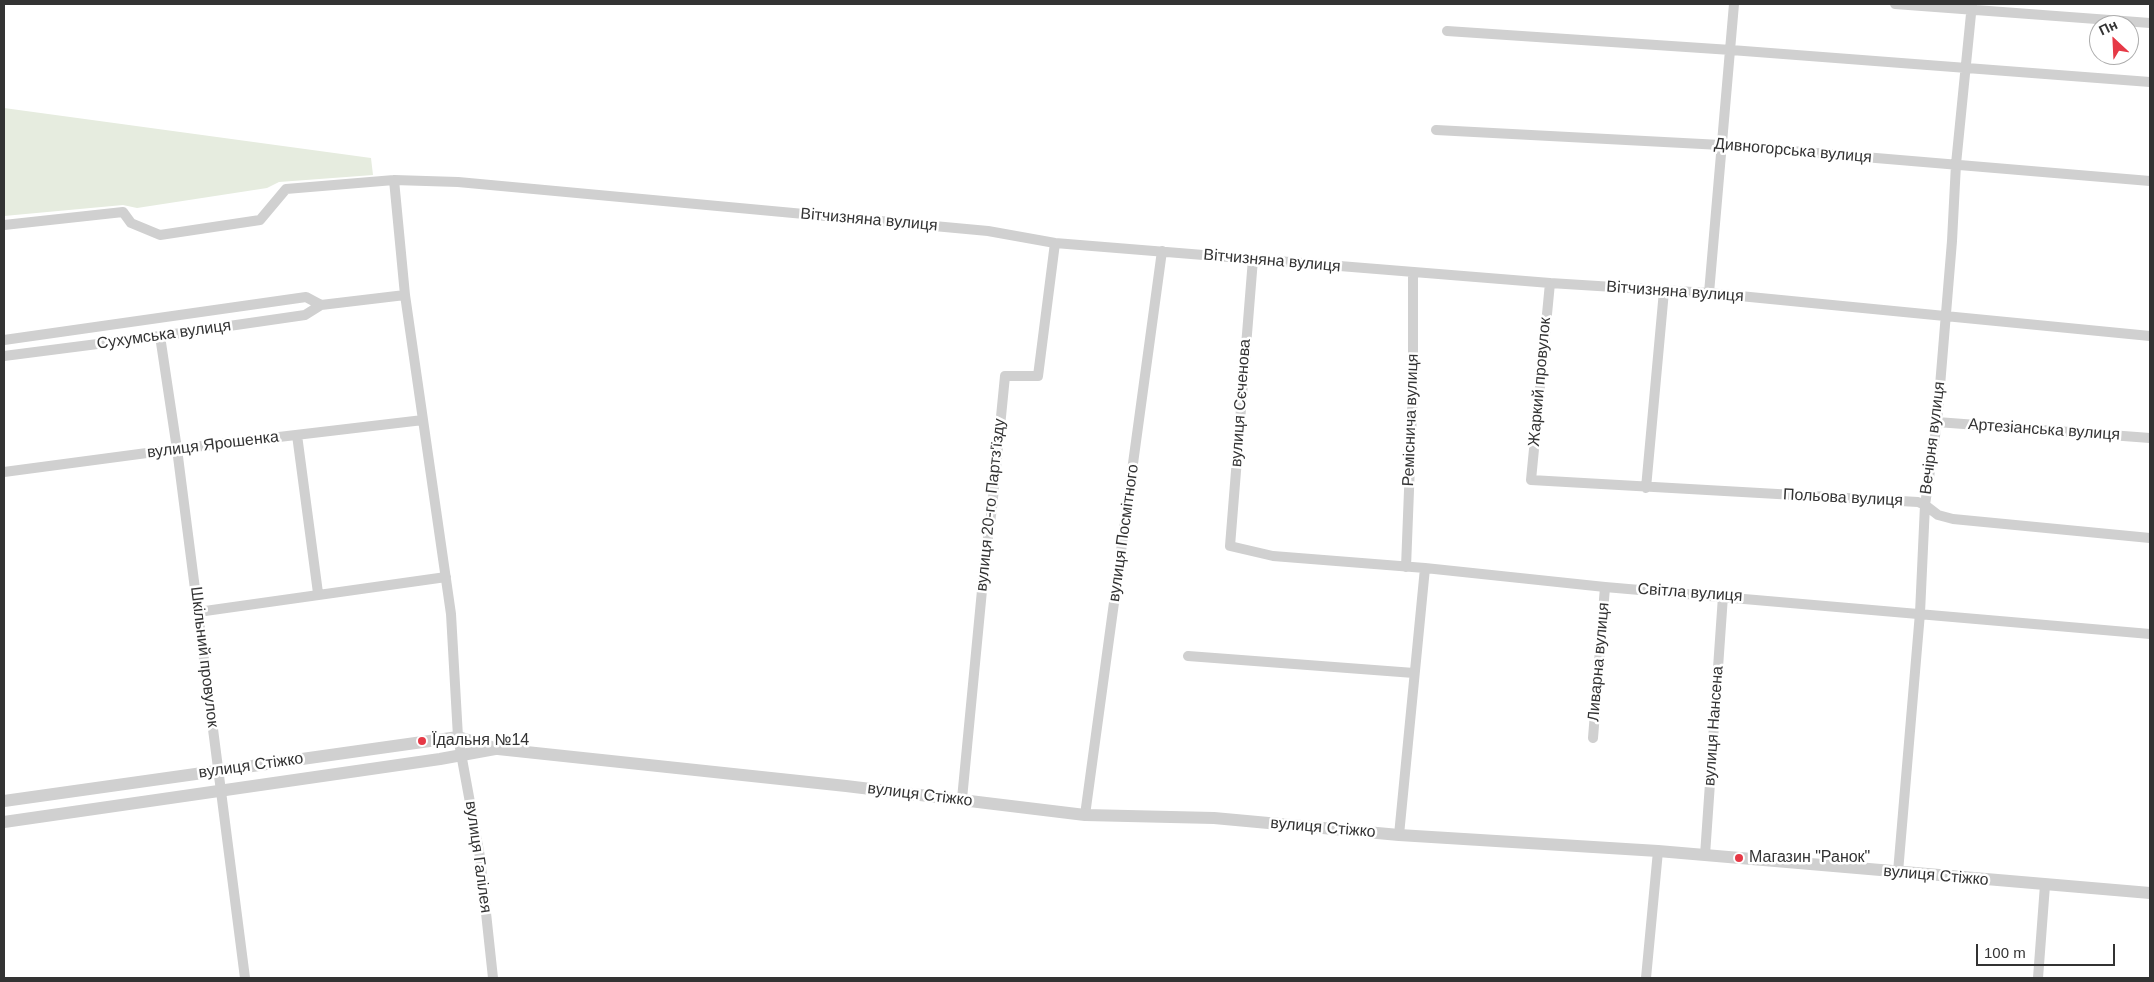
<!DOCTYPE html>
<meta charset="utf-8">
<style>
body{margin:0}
#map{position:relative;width:2154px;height:982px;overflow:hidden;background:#fff;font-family:Arial,sans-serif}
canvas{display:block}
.frame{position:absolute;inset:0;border:5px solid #333;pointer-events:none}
.north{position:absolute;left:2089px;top:15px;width:50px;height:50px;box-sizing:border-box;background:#fff;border:1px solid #adadad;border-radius:50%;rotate:335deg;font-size:14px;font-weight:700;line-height:20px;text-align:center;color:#333}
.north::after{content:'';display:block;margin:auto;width:18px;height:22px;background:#e63946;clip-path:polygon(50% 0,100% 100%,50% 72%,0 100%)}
.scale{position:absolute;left:1976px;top:944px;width:139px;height:22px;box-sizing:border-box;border:2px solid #333;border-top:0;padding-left:6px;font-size:15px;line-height:18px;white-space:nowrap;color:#333;-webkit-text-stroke:4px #fff;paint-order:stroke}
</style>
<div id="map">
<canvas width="2154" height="982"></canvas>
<div class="frame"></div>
<div class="north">Пн</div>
<div class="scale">100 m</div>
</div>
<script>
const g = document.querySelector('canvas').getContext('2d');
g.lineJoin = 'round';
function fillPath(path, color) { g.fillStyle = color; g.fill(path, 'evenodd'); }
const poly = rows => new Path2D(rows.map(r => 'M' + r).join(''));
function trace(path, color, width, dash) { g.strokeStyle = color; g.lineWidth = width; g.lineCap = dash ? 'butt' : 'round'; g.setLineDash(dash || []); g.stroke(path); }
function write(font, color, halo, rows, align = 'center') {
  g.font = font + ' Arial,sans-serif'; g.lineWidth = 5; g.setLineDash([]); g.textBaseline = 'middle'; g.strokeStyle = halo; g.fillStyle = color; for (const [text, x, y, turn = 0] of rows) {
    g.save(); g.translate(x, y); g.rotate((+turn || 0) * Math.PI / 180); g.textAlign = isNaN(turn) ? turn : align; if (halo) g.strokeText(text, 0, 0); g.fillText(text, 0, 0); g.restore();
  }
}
fillPath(poly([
 [4,108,371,158,373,175,279,182,267,188,137,208,123,205,4,216]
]), '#e6ecdf');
trace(poly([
 [1895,4,2150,23],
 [1447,31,1731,50,2150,82],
 [1436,130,1721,145,2150,181],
 [394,180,405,295,451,614,458,737,480,857,493,978],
 [4,225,123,212,131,223,160,235,260,220,286,189,394,180,458,182,988,231,1055,243,1550,283,1709,293,2150,336],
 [1253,259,1230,546,1273,556,1425,568,1605,587,2150,634],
 [1550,283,1531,480,1918,502,1925,505,1938,515,1953,519,2150,538],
 [1709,293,1734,4],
 [160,336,177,449,245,978],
 [4,340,306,297,321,305],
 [4,356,160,336,305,315,321,305,405,295],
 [1937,422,2150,438],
 [297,435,318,593],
 [4,472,177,449,423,420],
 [1646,488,1664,291],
 [1406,567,1413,388,1413,272],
 [198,612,446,577],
 [1188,656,1414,673],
 [1593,738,1605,587],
 [962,799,985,559,992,508,1005,376,1038,376,1055,243],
 [1085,815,1162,251],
 [1399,835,1425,568],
 [1705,855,1723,596],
 [1898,872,1920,613,1925,505,1937,422,1952,241,1956,164,1972,4],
 [1646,978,1658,851],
 [2038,978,2045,885]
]), '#d0d0d0', 10);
trace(poly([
 [4,801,458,737,498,749,846,786,1085,815,1214,818,1399,835,1658,851,2150,893],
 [4,822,440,759,495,749]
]), '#d0d0d0', 12);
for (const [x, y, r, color] of [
 [422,741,5,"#e63946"],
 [1739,858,5,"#e63946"]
]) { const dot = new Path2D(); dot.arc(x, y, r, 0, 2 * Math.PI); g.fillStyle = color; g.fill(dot); trace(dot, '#fff', 2); }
write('16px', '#333', '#fff', [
 ["Дивногорська вулиця",1793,151,5],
 ["Вітчизняна вулиця",869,220,5],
 ["Вітчизняна вулиця",1272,261,5],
 ["Вітчизняна вулиця",1675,292,4],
 ["Сухумська вулиця",164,335,-8],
 ["Жаркий провулок",1540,382,-85],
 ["вулиця Сєченова",1241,403,-86],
 ["Реміснича вулиця",1411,420,-88],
 ["Артезіанська вулиця",2044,430,4],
 ["Вечірня вулиця",1933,438,-83],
 ["вулиця Ярошенка",213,445,-7],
 ["Польова вулиця",1843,498,3],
 ["вулиця 20-го Партз'їзду",991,505,-84],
 ["вулиця Посмітного",1124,533,-82],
 ["Світла вулиця",1690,593,4],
 ["Шкільний провулок",204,657,83],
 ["Ливарна вулиця",1599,662,-85],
 ["вулиця Нансена",1714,726,-86],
 ["вулиця Стіжко",251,766,-8],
 ["вулиця Стіжко",920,795,7],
 ["вулиця Стіжко",1323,828,5],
 ["вулиця Галілея",478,857,82],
 ["вулиця Стіжко",1936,876,5]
]);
write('16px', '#333', '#fff', [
 ["Їдальня №14",432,741],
 ["Магазин \"Ранок\"",1749,858]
], 'left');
</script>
